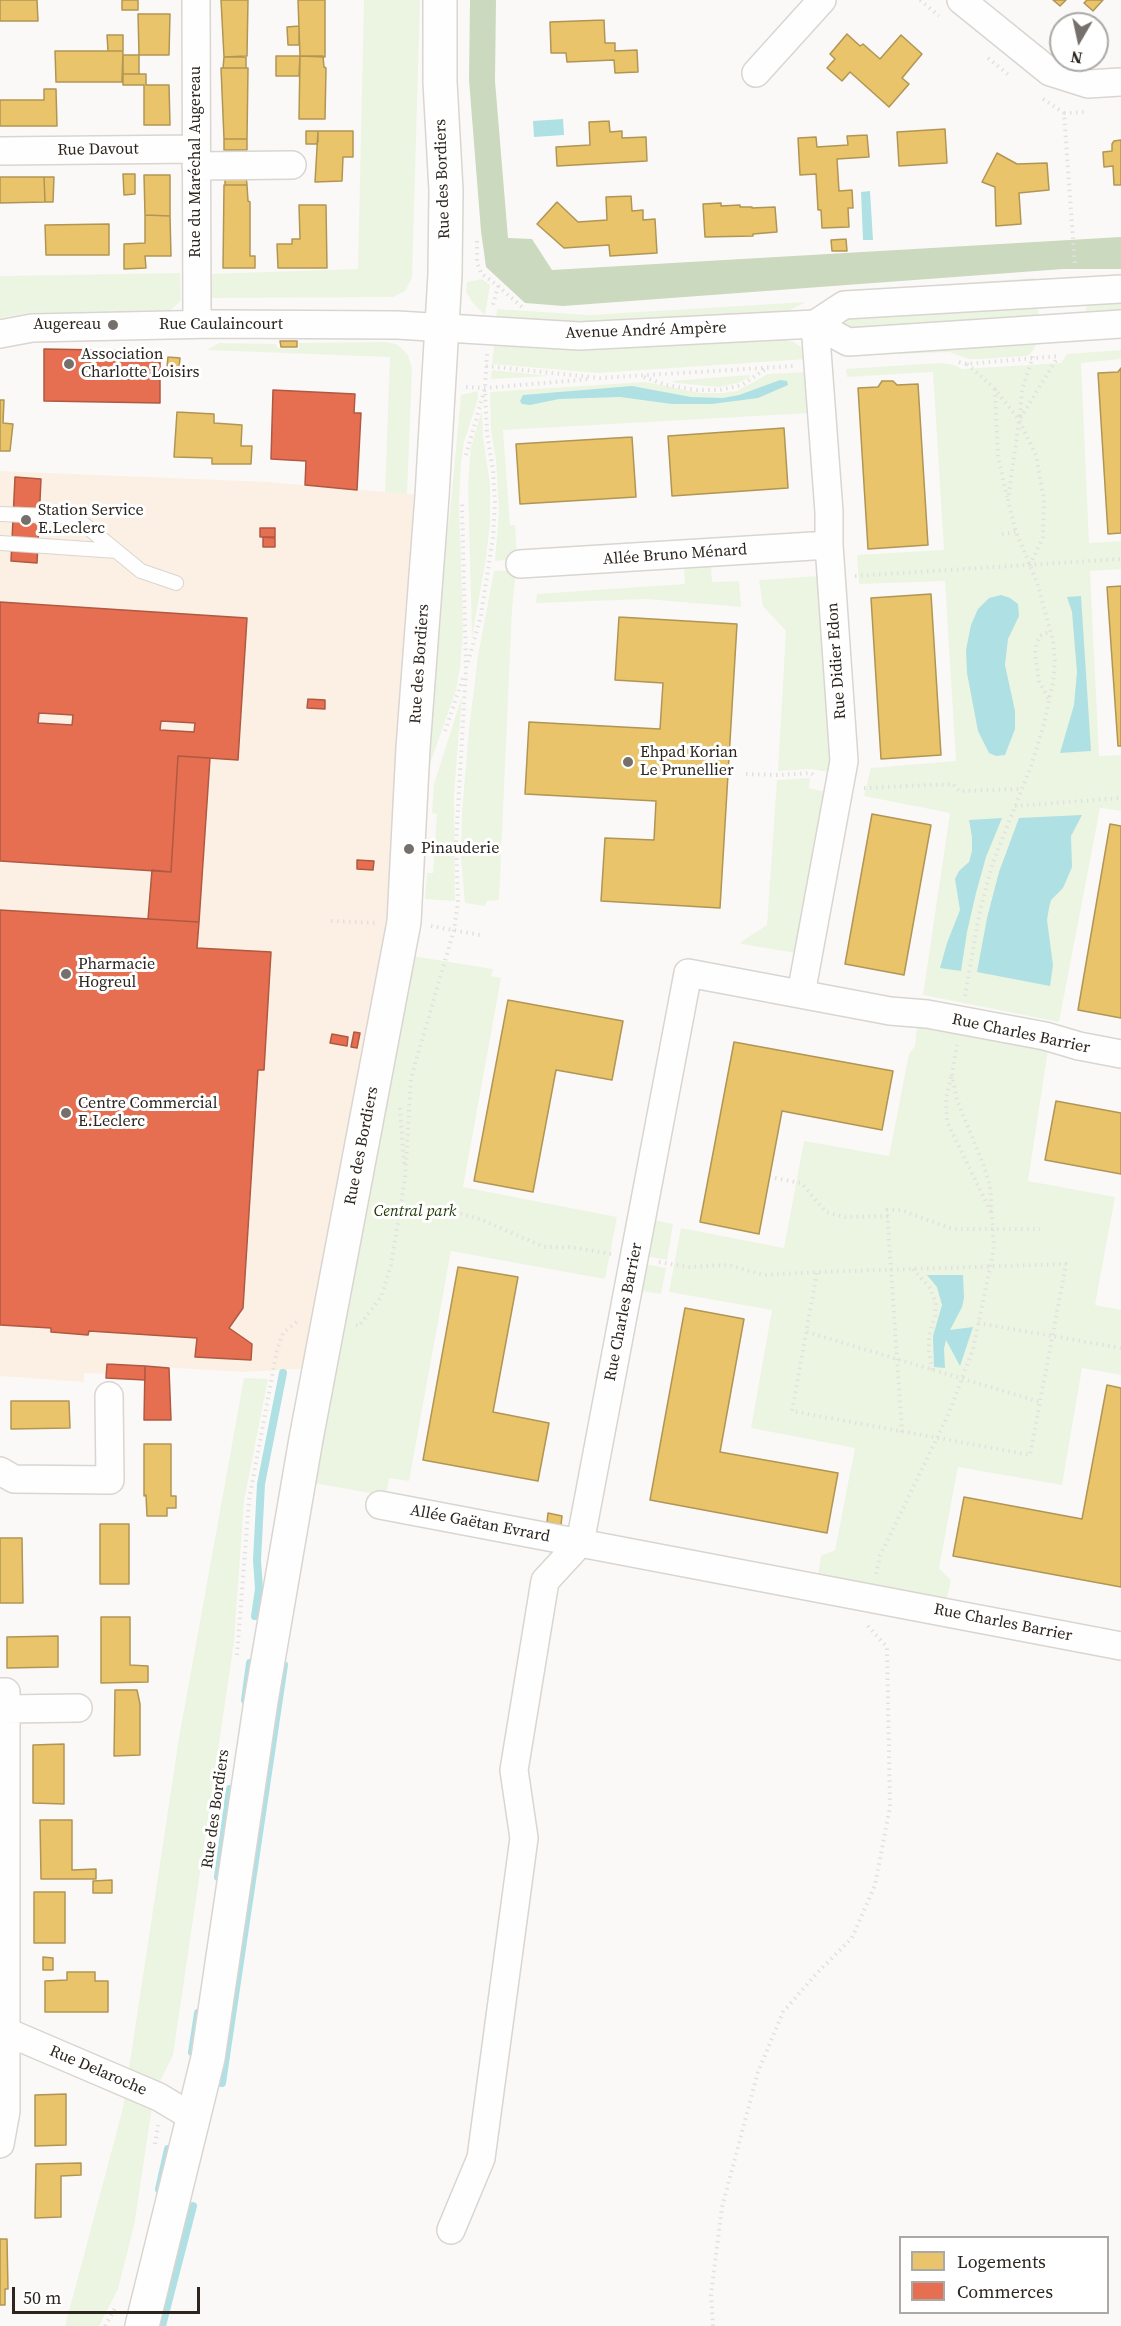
<!DOCTYPE html>
<meta charset="utf-8">
<style>
body{margin:0}
#map{position:relative;width:1121px;height:2326px;overflow:hidden;background:#fbf9f7;font-family:"Source Serif 4",serif}
canvas{display:block}
.legend{position:absolute;left:899px;top:2236px;width:210px;height:78px;box-sizing:border-box;background:#fff;border:2px solid #aba8a5;margin:0;padding:8px 10px;list-style:none;font-size:18px;color:#2d261f}
.legend li{display:flex;align-items:center;gap:12px;height:30px}
.legend b{width:30px;border:2px solid #aba8a5}
.north{position:absolute;left:1049px;top:12px;width:60px;height:60px;box-sizing:border-box;background:#fff;border:2px solid #aba8a5;border-radius:50%;rotate:189deg;font-size:16px;font-weight:700;line-height:24px;text-align:center;color:#2d261f}
.north::after{content:'';display:block;margin:auto;width:21px;height:27px;background:#75706b;clip-path:polygon(50% 0,100% 100%,50% 72%,0 100%)}
.scale{position:absolute;left:12px;top:2287px;width:188px;height:27px;box-sizing:border-box;border:3px solid #2d261f;border-top:0;padding-left:8px;font-size:18px;line-height:21px;white-space:nowrap;color:#2d261f;-webkit-text-stroke:4px #fff;paint-order:stroke}
</style>
<div id="map">
<canvas width="1121" height="2326"></canvas>
<ul class="legend">
<li><b style="height:16px;background:#e9c46a"></b>Logements</li>
<li><b style="height:16px;background:#e76f51"></b>Commerces</li>
</ul>
<div class="north">N</div>
<div class="scale">50 m</div>
</div>
<script>
const g = document.querySelector('canvas').getContext('2d');
g.lineJoin = 'round';
function fillPath(path, color) { g.fillStyle = color; g.fill(path, 'evenodd'); }
const poly = rows => new Path2D(rows.map(r => 'M' + r).join(''));
function trace(path, color, width, dash) { g.strokeStyle = color; g.lineWidth = width; g.lineCap = dash ? 'butt' : 'round'; g.setLineDash(dash || []); g.stroke(path); }
function write(font, color, halo, rows, align = 'center') {
  g.font = font + ' "Source Serif 4",serif'; g.lineWidth = 6; g.setLineDash([]); g.textBaseline = 'middle'; g.strokeStyle = halo; g.fillStyle = color; for (const [text, x, y, turn = 0] of rows) {
    g.save(); g.translate(x, y); g.rotate((+turn || 0) * Math.PI / 180); g.textAlign = isNaN(turn) ? turn : align; if (halo) g.strokeText(text, 0, 0); g.fillText(text, 0, 0); g.restore();
  }
}
fillPath(poly([
 [0,471,270,482,432,496,407,891,319,1368,242,1372,107,1364,106,1374,84,1373,84,1382,0,1376]
]), '#fcf0e4');
fillPath(poly([
 [364,0,420,0,412,278,405,291,393,297,211,298,209,296,208,274,358,269],
 [180,273,181,300,171,310,29,313,0,318,0,276],
 [1035,278,1036,288,925,295,924,286],
 [482,279,490,285,485,315,473,303,466,292,467,282],
 [1121,297,1121,318,1087,320,1085,299],
 [1037,301,1039,323,850,334,842,328,844,316],
 [806,302,782,314,589,325,496,318,497,309,589,315],
 [774,338,794,342,802,348,807,359,598,373,492,364,494,346,503,344,585,350],
 [1039,340,1031,353,1027,356,981,359,969,359,949,352,899,354,898,346],
 [384,342,396,344,400,347,408,355,412,368,407,494,385,492,390,357,207,350,219,343,276,344,277,348,299,349,299,343],
 [1121,350,1121,359,1081,363,1089,543,1121,541,1121,569,1090,571,1099,756,1121,755,1121,811,1100,808,1059,1022,923,995,950,813,864,796,871,768,956,761,945,581,859,584,857,555,944,550,933,372,847,377,846,369,940,363,954,365,962,369,1061,363,1067,354],
 [492,370,550,376,491,379],
 [808,372,810,413,503,430,510,525,515,525,517,559,495,561,499,511,496,461,491,430,490,392,645,382,701,393,722,393,737,391,768,374],
 [749,375,750,377,738,383,718,387,676,383,672,381],
 [478,391,478,399,464,442,461,464,459,499,463,630,460,668,456,690,431,761,426,783,436,596,450,513,461,395],
 [482,410,483,437,490,484,490,524,486,558,472,638,468,485,471,447],
 [711,563,712,582,739,581,741,607,646,599,536,603,537,594,685,584,684,566],
 [516,570,512,609,499,900,487,901,485,906,465,903,461,859,462,812,469,729,478,656,494,571],
 [820,576,832,758,829,772,811,769,778,771,786,631,763,606,759,580],
 [462,696,454,794,455,901,425,899,427,873,433,873,437,814,432,813,434,784],
 [810,778,809,788,826,792,796,953,741,944,742,941,767,925,777,780],
 [412,956,493,969,491,976,501,978,463,1187,617,1217,605,1279,451,1251,409,1481,389,1478,386,1496,309,1482],
 [926,1023,1048,1050,1028,1181,1115,1197,1095,1305,1121,1310,1121,1375,1082,1368,1062,1485,958,1467,939,1568,951,1580,947,1598,818,1575,821,1556,835,1550,855,1448,751,1428,772,1310,669,1292,681,1228,784,1248,804,1141,889,1156,909,1054,915,1046,917,1026],
 [655,1220,673,1224,667,1260,642,1255],
 [640,1263,666,1268,661,1294,641,1291],
 [244,1378,268,1379,244,1501,234,1642,173,2055,154,2094,134,2226,118,2289,99,2326,65,2326,123,2108,179,1738]
]), '#ecf5e2');
fillPath(poly([
 [470,0,496,0,495,81,508,238,532,239,552,270,1121,237,1121,269,1063,269,563,306,525,303,486,267,481,231,469,80]
]), '#cbd9be');
fillPath(poly([
 [563,119,564,135,534,137,533,121],
 [870,191,873,240,863,240,861,192],
 [780,380,787,381,788,385,758,398,712,404,672,404,620,397,559,399,530,405,522,404,520,401,523,395,632,386,691,397,723,398,739,395],
 [1001,595,1010,598,1018,604,1019,616,1008,639,1005,665,1015,711,1015,729,1005,755,996,756,989,753,978,731,967,673,966,650,971,625,978,609,989,598],
 [1081,596,1091,751,1060,753,1074,705,1077,672,1072,612,1067,597],
 [1082,815,1071,836,1072,867,1063,888,1051,900,1049,908,1047,920,1053,965,1050,986,977,972,987,918,999,872,1019,818],
 [1002,818,986,857,976,893,967,932,961,971,940,968,947,943,960,910,955,879,959,871,969,862,972,851,972,837,969,820],
 [927,1275,963,1275,964,1298,962,1307,950,1330,973,1327,960,1366,946,1340,944,1349,945,1368,934,1367,933,1336,942,1305,937,1287]
]), '#afe0e3');
const homes = poly([
 [0,0,37,0,38,21,0,21,0,0],
 [122,0,138,0,138,10,122,10,122,0],
 [221,0,248,0,247,56,224,57,221,0],
 [298,0,325,0,325,57,300,56,298,0],
 [1053,0,1066,0,1060,6,1053,0],
 [1087,0,1103,0,1093,11,1084,3,1087,0],
 [138,14,170,14,169,55,139,55,138,14],
 [604,20,605,43,615,43,615,51,637,50,638,72,615,73,614,60,567,62,566,53,551,53,550,22,604,20],
 [299,26,299,45,288,45,287,27,299,26],
 [847,34,860,46,863,44,880,59,901,35,922,54,902,78,909,84,889,107,850,72,842,81,827,68,835,59,830,54,847,34],
 [107,35,123,35,123,51,108,51,107,35],
 [55,51,123,51,122,82,56,82,55,51],
 [123,55,139,55,139,74,123,74,123,55],
 [276,56,300,56,299,76,276,76,276,56],
 [300,56,323,56,324,67,326,68,325,119,299,119,300,56],
 [224,57,246,57,246,68,223,68,224,57],
 [221,68,248,68,247,139,224,139,221,68],
 [123,74,146,74,146,85,169,85,170,125,144,125,144,85,123,85,123,74],
 [44,89,56,89,57,126,0,126,0,100,44,100,44,89],
 [609,121,610,132,622,131,622,138,646,137,647,161,557,166,556,147,590,145,589,122,609,121],
 [945,129,947,163,899,166,897,132,945,129],
 [306,131,318,131,318,142,316,144,306,144,306,131],
 [318,131,353,131,353,157,343,157,342,181,315,182,318,131],
 [867,135,869,157,837,159,839,191,852,190,853,208,848,208,849,227,822,228,821,210,818,210,816,174,800,175,798,138,816,137,817,147,848,145,847,136,867,135],
 [224,139,247,139,247,150,224,150,224,139],
 [1121,140,1121,185,1114,185,1113,166,1104,167,1103,152,1112,151,1112,144,1114,141,1121,140],
 [997,153,1017,164,1047,163,1049,190,1019,193,1021,224,996,226,995,187,982,182,997,153],
 [123,174,135,174,135,194,124,195,123,174],
 [144,175,170,175,170,216,145,215,144,175],
 [246,175,247,185,225,185,225,176,246,175],
 [0,177,44,177,45,202,0,203,0,177],
 [44,177,54,177,53,202,45,202,44,177],
 [224,185,247,185,248,201,250,202,250,256,255,256,255,268,223,268,224,185],
 [631,196,632,211,643,210,643,220,655,219,657,253,610,256,609,245,564,248,537,224,557,202,578,222,607,220,606,197,631,196],
 [721,203,721,206,740,205,740,207,752,207,752,208,775,207,777,232,753,234,753,236,705,237,703,204,721,203],
 [299,205,326,205,327,268,278,268,277,244,292,244,292,239,300,239,299,205],
 [145,215,170,216,171,256,145,256,146,268,124,269,124,244,145,243,145,215],
 [109,224,109,255,46,255,45,225,109,224],
 [846,239,847,251,832,251,831,240,846,239],
 [280,341,297,341,297,347,281,347,280,341],
 [168,357,180,358,179,368,167,367,168,357],
 [1121,368,1121,533,1108,534,1098,373,1118,372,1121,368],
 [882,381,893,381,897,385,918,384,928,545,868,549,858,388,878,387,882,381],
 [0,400,4,400,3,423,13,424,10,451,0,451,0,400],
 [177,412,214,414,214,423,242,425,241,446,252,446,251,464,212,464,212,458,174,457,177,412],
 [784,428,788,488,672,496,668,436,784,428],
 [632,437,636,497,520,504,516,444,632,437],
 [1121,586,1121,746,1118,746,1107,587,1121,586],
 [931,594,941,755,881,759,871,598,931,594],
 [619,617,737,624,720,908,601,901,605,838,654,840,656,801,525,794,529,722,660,729,663,683,615,680,619,617],
 [872,814,931,825,904,975,845,964,872,814],
 [1110,824,1121,826,1121,1018,1078,1010,1110,824],
 [508,1000,623,1021,612,1080,556,1070,533,1192,474,1181,508,1000],
 [734,1042,893,1071,882,1130,782,1111,759,1234,700,1222,734,1042],
 [1056,1101,1121,1113,1121,1174,1045,1160,1056,1101],
 [458,1267,518,1277,493,1412,549,1423,538,1481,423,1460,458,1267],
 [685,1308,744,1319,720,1452,838,1473,827,1533,650,1500,685,1308],
 [1107,1385,1121,1388,1121,1587,953,1556,964,1497,1082,1519,1107,1385],
 [11,1401,69,1401,70,1428,11,1429,11,1401],
 [144,1444,171,1444,171,1496,176,1496,176,1508,167,1508,167,1516,147,1516,146,1495,144,1496,144,1444],
 [548,1513,562,1516,561,1525,547,1522,548,1513],
 [100,1524,129,1524,129,1584,100,1584,100,1524],
 [0,1538,22,1538,23,1603,0,1603,0,1538],
 [101,1617,130,1617,130,1665,148,1666,148,1682,101,1683,101,1617],
 [58,1636,58,1667,7,1668,7,1637,58,1636],
 [115,1690,137,1690,140,1704,140,1755,114,1756,115,1690],
 [64,1744,64,1804,33,1803,33,1745,64,1744],
 [40,1820,72,1820,72,1870,96,1869,96,1879,41,1879,40,1820],
 [112,1880,112,1893,93,1893,93,1881,112,1880],
 [34,1892,65,1892,65,1943,34,1943,34,1892],
 [43,1957,53,1958,53,1970,43,1970,43,1957],
 [67,1972,95,1972,95,1981,108,1981,108,2012,45,2012,45,1981,67,1980,67,1972],
 [66,2094,66,2145,35,2146,35,2095,66,2094],
 [81,2163,81,2175,61,2176,61,2217,35,2218,36,2164,81,2163],
 [0,2239,7,2239,8,2289,5,2289,5,2305,0,2305,0,2239]
]);
fillPath(homes, '#e9c46a');
trace(homes, '#b19554', 1.5);
const shops = poly([
 [44,349,160,351,160,403,44,401,44,349],
 [273,390,355,394,354,413,361,413,357,490,305,485,306,461,271,459,273,390],
 [15,477,41,479,37,563,11,561,15,477],
 [260,528,275,528,275,537,260,537,260,528],
 [263,537,275,538,275,547,263,547,263,537],
 [0,602,247,618,238,760,178,756,171,872,0,861,0,602],
 [308,699,325,700,325,709,307,708,308,699],
 [39,713,73,715,72,725,38,723,39,713],
 [161,721,195,723,194,732,160,730,161,721],
 [178,756,210,758,199,922,148,919,152,870,171,872,178,756],
 [357,860,374,861,373,870,357,869,357,860],
 [0,910,199,922,197,948,271,952,264,1070,258,1070,243,1308,229,1328,252,1344,251,1360,195,1357,197,1338,89,1331,88,1335,51,1332,51,1328,0,1325,0,910],
 [354,1032,360,1033,357,1048,351,1047,354,1032],
 [332,1034,348,1037,347,1046,330,1043,332,1034],
 [107,1364,145,1366,145,1380,106,1378,107,1364],
 [145,1366,169,1368,171,1420,144,1420,145,1366]
]);
fillPath(shops, '#e76f51');
trace(shops, '#af5942', 1.5);
trace(poly([
 [255,1616,259,1589,257,1560,261,1484,283,1373],
 [245,1700,250,1663],
 [218,1877,230,1789],
 [192,2052,198,2013],
 [222,2083,284,1665],
 [159,2189,168,2149],
 [162,2326,193,2206]
]), '#afe0e3', 8);
const lane = poly([
 [0,514,75,517,141,571,176,583],
 [0,543,117,551]
]);
const street = poly([
 [196,0,197,324],
 [961,0,1050,72,1088,84,1121,82],
 [756,73,822,0],
 [0,151,196,149],
 [196,166,292,165],
 [815,324,848,342,1121,324],
 [0,334,32,328,214,324,397,325,579,336,815,324,844,305,1121,289],
 [520,564,829,545],
 [801,994,844,761,829,545,829,512,815,324],
 [1121,1054,1079,1046,1045,1036,927,1014,890,1011,688,973,580,1543,1121,1646],
 [0,1471,14,1479,110,1480,109,1396],
 [380,1505,580,1543],
 [0,1692,6,1692,6,2111,0,2144],
 [6,1709,78,1708],
 [0,2029,159,2097,194,2118],
 [451,2230,481,2158,524,1838,514,1770,545,1581,580,1543]
]);
const secondary = poly([
 [142,2326,208,2058,261,1701,306,1439,404,922,413,748,432,496,445,274,446,190,440,82,440,0]
]);
trace(lane, '#d9d5d0', 16);
trace(street, '#d9d5d0', 30);
trace(secondary, '#d9d5d0', 36);
trace(poly([
 [920,0,939,16],
 [988,58,1010,76],
 [1043,99,1064,113,1075,267],
 [1064,113,1084,112],
 [477,241,477,262,481,273,498,286,493,305],
 [498,286,522,307],
 [959,362,967,364,1059,356],
 [967,364,995,389,1019,420,1036,455,1044,500,1043,537,1030,565],
 [486,366,600,378,794,366],
 [644,377,666,385,697,390,719,390,742,385,767,368],
 [466,387,485,388,590,379],
 [995,389,998,457,1007,497],
 [1020,416,1022,390,1033,356],
 [466,455,485,388,487,354],
 [1002,534,1016,532],
 [855,576,1121,559],
 [468,662,481,615,493,537,495,503,493,470,487,433,485,391],
 [1048,698,1039,681,1035,654,1036,644,1040,636,1050,631],
 [445,731,464,675],
 [746,774,778,775,811,773,816,777],
 [864,788,953,784,959,791,1022,789],
 [1015,806,1121,798],
 [331,921,376,923],
 [431,926,480,935],
 [965,996,979,915,992,865,1031,766,1044,724,1053,682,1055,662,1053,641,1037,582,1016,532,1008,501,1019,420,1058,357],
 [951,1077,946,1099,947,1122,991,1212],
 [400,1108,404,1164],
 [775,1178,801,1183,826,1212,845,1217,888,1216],
 [401,1214,435,1211,459,1213,482,1220,544,1247,570,1247,611,1254],
 [659,1262,689,1267,729,1265,763,1275,817,1272,1066,1264,1030,1455,792,1411,817,1272],
 [913,1269,930,1288,936,1303,935,1316,929,1336,929,1351,932,1370],
 [978,1323,1121,1348],
 [356,1325,359,1326,381,1297,391,1265,405,1179,411,1078,454,930,458,902,456,843,466,669,462,504],
 [807,1332,1040,1402],
 [902,1432,887,1210,901,1210,952,1229,1040,1229],
 [876,1574,880,1556,949,1413,973,1349,994,1249,990,1185,982,1161,957,1100,952,1074,957,1045],
 [237,1655,249,1500,277,1350,283,1333,299,1320],
 [155,2144,158,2125],
 [105,2326,115,2308],
 [713,2326,711,2295,722,2207,758,2072,783,2012,818,1972,852,1938,875,1885,890,1807,887,1647,867,1625]
]), '#e2e1e0', 4, [1.5, 4.5]);
trace(lane, '#fefefe', 14);
trace(street, '#fefefe', 27);
trace(secondary, '#fefefe', 33);
for (const [x, y, r, color] of [
 [113,325,6,"#75706b"],
 [69,364,6,"#75706b"],
 [26,520,6,"#75706b"],
 [628,762,6,"#75706b"],
 [409,849,6,"#75706b"],
 [66,974,6,"#75706b"],
 [66,1113,6,"#75706b"]
]) { const dot = new Path2D(); dot.arc(x, y, r, 0, 2 * Math.PI); g.fillStyle = color; g.fill(dot); trace(dot, '#fff', 2); }
write('16px', '#2d261f', '#fff', [
 ["Rue Davout",98,150,-1],
 ["Rue du Maréchal Augereau",196,162,-90],
 ["Rue des Bordiers",443,179,-92],
 ["Rue Caulaincourt",221,325],
 ["Avenue André Ampère",646,331,-2],
 ["Allée Bruno Ménard",675,555,-4],
 ["Rue Didier Edon",837,661,-94],
 ["Rue des Bordiers",420,664,-86],
 ["Rue Charles Barrier",1021,1034,12],
 ["Rue des Bordiers",362,1146,-79],
 ["Rue Charles Barrier",624,1312,-79],
 ["Allée Gaëtan Evrard",480,1524,11],
 ["Rue Charles Barrier",1003,1623,11],
 ["Rue des Bordiers",216,1809,-82],
 ["Rue Delaroche",98,2071,23]
]);
write('16px', '#2d261f', '#fff', [
 ["Augereau",101,325,"right"],
 ["Association",81,355],
 ["Charlotte Loisirs",81,373],
 ["Station Service",38,511],
 ["E.Leclerc",38,529],
 ["Ehpad Korian",640,753],
 ["Le Prunellier",640,771],
 ["Pinauderie",421,849],
 ["Pharmacie",78,965],
 ["Hogreul",78,983],
 ["Centre Commercial",78,1104],
 ["E.Leclerc",78,1122]
], 'left');
write('italic 16px', '#1e3603', '#fff', [
 ["Central park",415,1212]
]);
</script>
